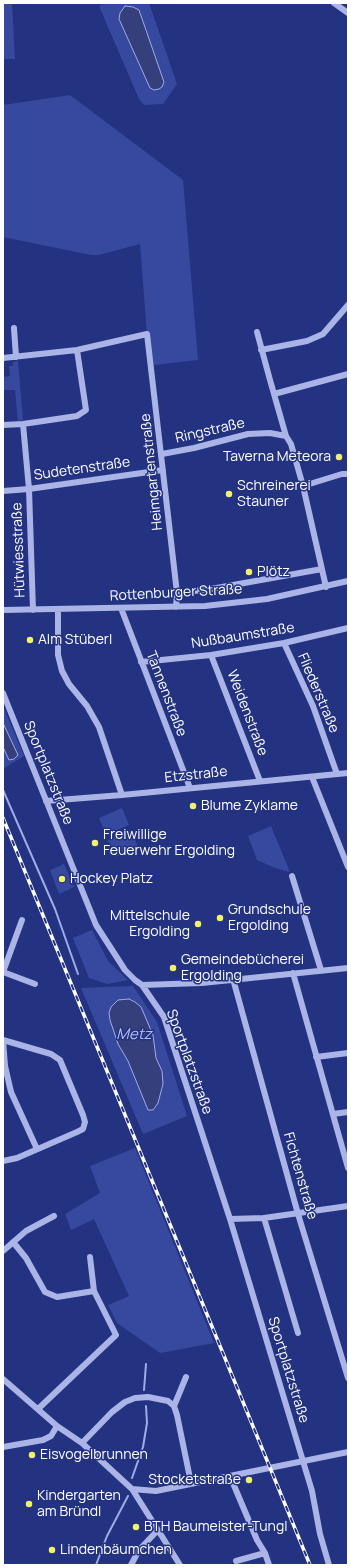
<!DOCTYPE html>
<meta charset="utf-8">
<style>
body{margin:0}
#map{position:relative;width:351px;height:1568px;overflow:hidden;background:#233281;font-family:Manrope,sans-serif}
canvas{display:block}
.frame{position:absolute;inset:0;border:4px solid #fff;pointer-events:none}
</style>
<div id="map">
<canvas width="351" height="1568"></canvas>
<div class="frame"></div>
</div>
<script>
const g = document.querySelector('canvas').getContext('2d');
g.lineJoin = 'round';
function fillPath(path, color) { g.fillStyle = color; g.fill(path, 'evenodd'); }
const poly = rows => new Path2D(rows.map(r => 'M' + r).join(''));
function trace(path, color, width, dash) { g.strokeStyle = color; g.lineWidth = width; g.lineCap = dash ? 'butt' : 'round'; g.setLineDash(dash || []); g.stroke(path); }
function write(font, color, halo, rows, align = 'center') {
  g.font = font + ' Manrope,sans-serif'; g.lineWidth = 3; g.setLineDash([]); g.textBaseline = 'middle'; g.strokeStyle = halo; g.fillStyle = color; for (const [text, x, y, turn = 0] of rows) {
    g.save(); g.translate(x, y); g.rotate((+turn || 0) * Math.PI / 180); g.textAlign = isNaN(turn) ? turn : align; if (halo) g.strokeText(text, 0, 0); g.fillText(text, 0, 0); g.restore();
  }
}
fillPath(poly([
 [3,3,12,3,15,59,3,59],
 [105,3,149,3,177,84,163,104,144,105,139,99,99,6],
 [70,95,183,180,198,360,154,365,147,334,140,244,99,255,91,255,3,237,3,105],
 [18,361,23,420,18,421,15,390,3,390,3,377,10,376,9,366,13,366,13,362],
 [3,706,24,756,3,769],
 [122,808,129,825,106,835,99,818],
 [271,826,290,872,275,868,257,860,248,836],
 [131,830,138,847,115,857,108,840],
 [64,864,74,887,59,894,50,870],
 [92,930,108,961,128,980,107,984,89,978,73,938],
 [133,986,157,1022,187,1116,143,1134,81,988],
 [135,1148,214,1343,160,1353,117,1323,108,1305,129,1296,94,1219,71,1230,65,1214,100,1193,90,1166]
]), '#37499f');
const water = poly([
 [125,6,133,7,139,10,164,82,162,87,159,89,154,90,150,88,119,19,120,13,125,6],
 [3,723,18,755,14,759,9,760,3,747,3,723],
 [129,999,135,1002,141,1007,153,1035,156,1058,162,1071,163,1084,158,1103,153,1110,148,1110,128,1061,118,1044,110,1020,109,1013,111,1007,118,1000,129,999]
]);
fillPath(water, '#343f7b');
trace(water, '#9eace8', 1);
trace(poly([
 [3,790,55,909,78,974],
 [144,1390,146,1364],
 [132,1478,143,1447,147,1423,146,1406],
 [96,1565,107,1536,128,1496]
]), '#9eace8', 2);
trace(poly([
 [334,3,348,13],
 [14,328,16,357],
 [257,332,270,380,286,436,291,444,303,486,326,587],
 [261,350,307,341,323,334,348,305],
 [3,358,77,350,147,334,177,593,176,607],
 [274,394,348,374],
 [3,425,23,424],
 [162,454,194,448,248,434,270,433,286,436],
 [303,486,342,474,348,474],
 [3,491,29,489,163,470],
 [177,593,211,589,322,569],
 [121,608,190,788],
 [3,610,205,606,267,599,348,581],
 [33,610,29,489,23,424,77,416,86,410,77,350],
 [58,610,58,655,62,671,69,684,87,706,99,727,122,795],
 [284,643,313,706,337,774],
 [211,655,260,781],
 [141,662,211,655,284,643,348,628],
 [3,693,96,925,125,970,135,980,142,985,164,1017,230,1219,312,1491,320,1534,329,1565],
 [312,777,348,867],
 [46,801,122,795,348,773],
 [292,876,321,970],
 [3,972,22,920],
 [3,972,35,984],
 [293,973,348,1168],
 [233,979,298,1214,348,1378],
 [142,985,202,983,348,968],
 [3,1040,51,1054,60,1060,83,1115,85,1122,83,1129,77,1132,17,1158,3,1161],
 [3,1040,5,1066,11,1092,37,1149],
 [316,1057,348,1053],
 [333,1114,348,1112],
 [264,1218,298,1333],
 [230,1219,264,1218,348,1206],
 [13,1242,26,1258,45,1292,57,1297,94,1291,90,1257],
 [3,1251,26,1231,54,1216],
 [3,1379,57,1426,82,1443,132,1489,156,1491,348,1452],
 [174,1406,186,1377],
 [38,1409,116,1335,94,1291],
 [82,1443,112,1412,125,1402,135,1398,148,1397,168,1401,174,1406,177,1415,191,1483],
 [3,1447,43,1440,51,1436,57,1426],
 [230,1476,257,1540,265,1553,269,1565],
 [132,1489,180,1565],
 [236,1561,265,1553],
 [131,1565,139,1550,158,1530]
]), '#aab4e7', 6);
const rail = poly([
 [3,818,310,1565]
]);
trace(rail, '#fff', 3.5);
trace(rail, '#233281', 2, [6]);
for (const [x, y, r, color] of [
 [339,457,4,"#f2f16d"],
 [229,494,4,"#f2f16d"],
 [249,572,4,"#f2f16d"],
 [30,640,4,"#f2f16d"],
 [193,806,4,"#f2f16d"],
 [95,843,4,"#f2f16d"],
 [62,879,4,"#f2f16d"],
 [220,918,4,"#f2f16d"],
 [198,924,4,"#f2f16d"],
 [173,968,4,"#f2f16d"],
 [32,1455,4,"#f2f16d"],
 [249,1480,4,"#f2f16d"],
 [29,1504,4,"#f2f16d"],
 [136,1527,4,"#f2f16d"],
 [52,1550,4,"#f2f16d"]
]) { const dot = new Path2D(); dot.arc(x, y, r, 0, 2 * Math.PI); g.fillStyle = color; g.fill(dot); trace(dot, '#233281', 1.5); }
write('14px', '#fff', '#233281', [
 ["Ringstraße",210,431,-13],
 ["Sudetenstraße",82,469,-8],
 ["Heimgartenstraße",152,472,-96],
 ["Hütwiesstraße",19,550,-92],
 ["Rottenburger Straße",176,593,-3],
 ["Nußbaumstraße",243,636,-9],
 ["Fliederstraße",318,693,67],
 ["Tannenstraße",166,694,69],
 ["Weidenstraße",247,713,69],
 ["Sportplatzstraße",48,773,68],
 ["Etzstraße",196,775,-6],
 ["Sportplatzstraße",189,1062,70],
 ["Fichtenstraße",300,1176,74],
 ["Sportplatzstraße",288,1370,73]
]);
write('14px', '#fff', '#233281', [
 ["Taverna Meteora",331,457,"right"],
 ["Schreinerei",237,486],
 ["Stauner",237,502],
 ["Plötz",257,572],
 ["Alm Stüberl",38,640],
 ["Blume Zyklame",201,806],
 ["Freiwillige",103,835],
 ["Feuerwehr Ergolding",103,851],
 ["Hockey Platz",70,879],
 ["Grundschule",228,910],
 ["Ergolding",228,926],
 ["Mittelschule",190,916,"right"],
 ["Ergolding",190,932,"right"],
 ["Gemeindebücherei",181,960],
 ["Ergolding",181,976],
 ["Eisvogelbrunnen",40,1455],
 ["Stocketstraße",241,1480,"right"],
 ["Kindergarten",37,1496],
 ["am Bründl",37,1512],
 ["BTH Baumeister-Tungl",144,1527],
 ["Lindenbäumchen",60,1550]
], 'left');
write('italic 15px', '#b5c0ef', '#233281', [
 ["Metz",134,1035]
]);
</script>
